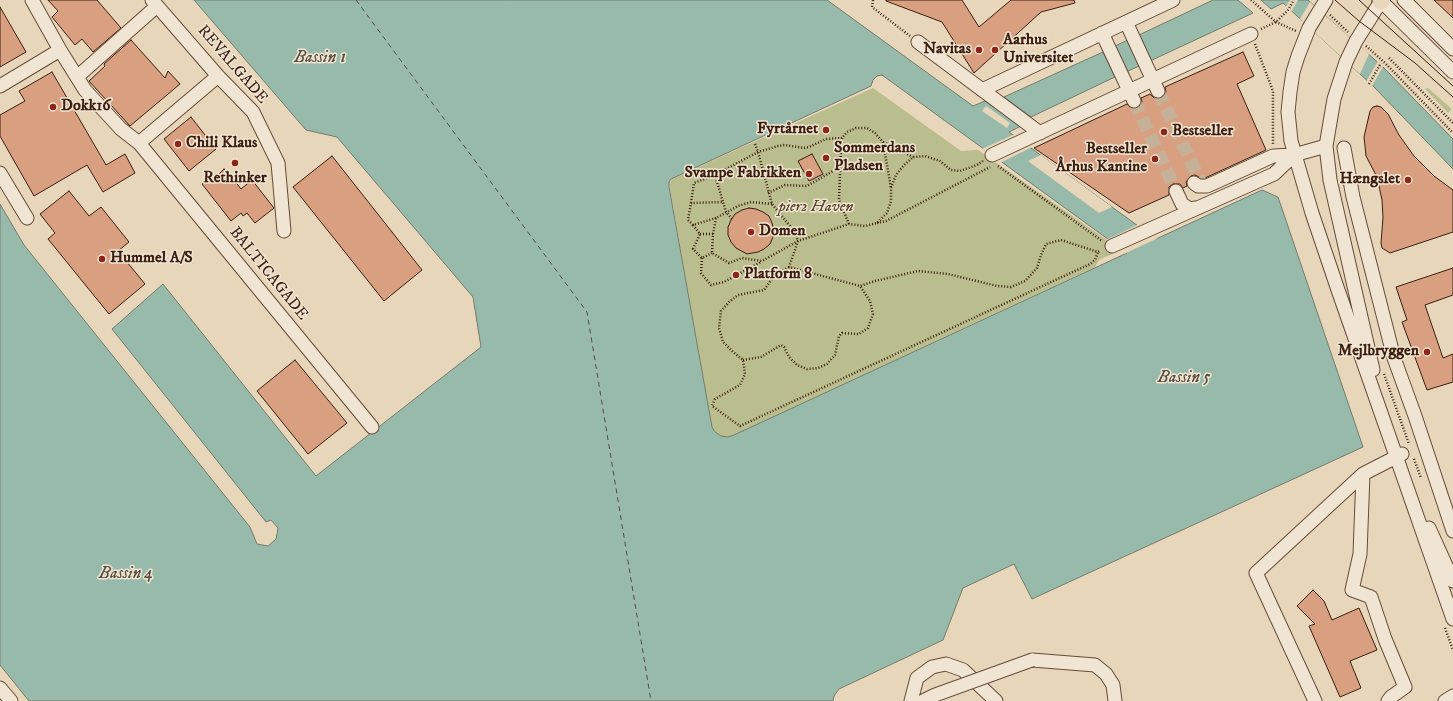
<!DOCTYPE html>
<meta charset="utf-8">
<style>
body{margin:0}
canvas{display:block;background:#e8d6ba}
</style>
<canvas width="1453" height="701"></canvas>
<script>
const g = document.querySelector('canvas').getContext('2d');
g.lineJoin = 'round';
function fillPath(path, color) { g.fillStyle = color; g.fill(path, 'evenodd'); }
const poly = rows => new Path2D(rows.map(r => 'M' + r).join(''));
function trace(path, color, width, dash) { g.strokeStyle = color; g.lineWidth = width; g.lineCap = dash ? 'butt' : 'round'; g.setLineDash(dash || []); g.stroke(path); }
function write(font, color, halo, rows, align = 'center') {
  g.font = font + ' "IM FELL DW Pica",serif'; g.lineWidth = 3; g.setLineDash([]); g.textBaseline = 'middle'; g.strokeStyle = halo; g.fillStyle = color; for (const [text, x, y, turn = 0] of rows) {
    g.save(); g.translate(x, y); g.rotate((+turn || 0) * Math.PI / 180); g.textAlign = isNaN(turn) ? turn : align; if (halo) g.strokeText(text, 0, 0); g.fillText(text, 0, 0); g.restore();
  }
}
fillPath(poly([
 [873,88,961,151,978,150,1121,250,1099,260,1095,267,736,434,728,437,721,436,717,434,712,427,669,184,672,179],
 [1428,88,1452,109,1448,113,1425,89]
]), '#babd8d');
const water = poly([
 [194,0,827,0,973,106,985,101,1021,126,1009,132,1156,239,1262,190,1278,197,1363,447,1032,599,1014,564,963,588,943,640,839,689,834,696,833,701,29,701,0,665,0,204,24,245,250,527,257,544,268,546,276,539,278,528,271,520,266,522,112,329,163,284,316,476,481,347,473,297,337,137,306,130,194,0],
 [882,75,1127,253,734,435,728,437,721,436,715,432,712,427,669,187,669,182,671,179,871,86,873,80,877,76,882,75],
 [1213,0,1238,0,1253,13,1150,61,1139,35,1213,0],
 [1261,0,1308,0,1384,68,1453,139,1453,169,1373,86,1283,3,1271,9,1261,0],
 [1128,40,1139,66,1126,72,1115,46,1128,40],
 [1103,52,1115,77,1031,117,1004,97,1103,52]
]);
fillPath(water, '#98baab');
trace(water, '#737c6d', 1);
fillPath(poly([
 [1290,0,1298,0,1291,12,1285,8],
 [1310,2,1369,54,1360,74,1300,19],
 [1378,61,1384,65,1372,86,1366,82],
 [986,106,1010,123,1007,128,982,111],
 [1015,134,1032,147,1000,163,982,149],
 [1041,155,1112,207,1099,213,1028,161],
 [1139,224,1158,238,1124,254,1106,240]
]), '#e8d6ba');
trace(poly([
 [356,0,587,312,651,701]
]), '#574d3e', 1, [5, 4]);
const building = poly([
 [48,0,97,0,121,28,93,52,82,39,75,45,52,17,58,11,48,0],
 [886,0,962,0,979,27,1011,0,1074,0,1075,3,1041,12,974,73,942,22,886,1,886,0],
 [1434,0,1453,0,1453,18,1434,0],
 [0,7,26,52,0,67,0,7],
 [131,40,165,78,168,71,180,84,130,126,89,81,105,66,104,64,131,40],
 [1243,52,1254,76,1237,84,1266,150,1205,178,1201,178,1195,175,1191,176,1186,182,1187,186,1183,188,1180,184,1173,184,1169,187,1169,195,1129,213,1034,148,1127,104,1133,109,1138,108,1142,102,1141,98,1150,94,1154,98,1158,99,1162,98,1166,92,1165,87,1243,52],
 [52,72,106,165,125,154,135,173,103,192,87,165,34,196,0,136,0,115,25,101,19,91,52,72],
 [1377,106,1381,107,1388,114,1399,135,1414,156,1434,176,1453,190,1453,232,1390,253,1382,248,1381,243,1383,217,1382,200,1377,177,1366,156,1364,137,1370,111,1373,107,1377,106],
 [191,117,216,149,189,171,164,139,191,117],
 [812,154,823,174,809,181,798,161,812,154],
 [332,156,422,270,384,301,293,187,332,156],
 [224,169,227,172,228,172,241,189,252,180,274,208,255,223,247,213,243,216,241,213,231,221,202,184,216,174,217,176,224,169],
 [69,191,89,216,101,207,129,242,118,251,145,284,109,314,48,239,55,233,40,214,69,191],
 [749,208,756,209,763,212,769,216,772,223,774,230,773,237,770,244,764,249,758,252,747,254,736,248,731,242,728,235,728,227,731,220,735,214,742,210,749,208],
 [1453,268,1453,295,1425,305,1443,358,1453,354,1453,382,1427,390,1402,322,1407,320,1396,287,1453,268],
 [295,360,347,423,308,454,257,391,295,360],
 [1313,590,1324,601,1332,620,1359,608,1377,650,1350,661,1361,688,1340,697,1309,626,1315,624,1297,606,1313,590]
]);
fillPath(building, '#d8a080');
trace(building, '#3b1e0f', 1);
trace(poly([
 [1158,91,1200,181],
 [1134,101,1176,191]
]), '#c5b198', 13, [13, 6]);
const minor = poly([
 [32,0,60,50,85,90,121,129,139,143,372,427],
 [152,0,218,76,253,112,278,163,284,231],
 [1326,0,1309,28,1298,56,1293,72,1290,92,1288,112,1291,141,1312,213,1338,290,1453,619],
 [1380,0,1453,72],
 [1404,0,1453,49],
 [1126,22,1158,91],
 [1102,33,1134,101],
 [918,42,1040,133],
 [77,77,157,6],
 [0,86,60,50],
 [982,90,1173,0],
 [139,143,218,76],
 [1344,148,1353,197,1394,358,1415,416,1453,531],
 [992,155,1251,34],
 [0,173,27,218],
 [1194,183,1198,186,1207,186,1273,156,1294,155,1326,146],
 [1176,191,1182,204,1190,209,1196,208],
 [1112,246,1274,174,1294,155],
 [1373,370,1330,180,1326,146,1334,99,1346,62,1356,41,1381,1],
 [1363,474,1360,554,1352,590,1371,597,1385,639,1405,687,1391,697,1388,701],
 [1429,528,1453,581],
 [1032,660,1095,665,1106,674,1113,685,1115,701],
 [0,688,11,701],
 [911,701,917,678,932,667,946,664,963,670,996,701],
 [1315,701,1256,573,1363,474,1402,454],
 [1445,701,1453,696]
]);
const major = poly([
 [1381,1,1381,0]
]);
trace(minor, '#664c3a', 15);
trace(major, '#3b1e0f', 19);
trace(poly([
 [873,0,872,7,910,36],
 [1251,0,1276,22,1296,31],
 [1330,15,1348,32],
 [1261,29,1276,22,1288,10,1294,0],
 [1255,44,1273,91,1273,144],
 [1366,46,1385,63,1453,133],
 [1389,58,1453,123],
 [1369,84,1381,63],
 [883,142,913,157],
 [755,144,758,152,772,204,794,231,798,241,762,261,742,258,729,263,712,253,713,234,716,218,738,206,751,202,772,204],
 [983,161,977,165,960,171,951,170,940,161,925,156,913,157,904,165,896,175,891,188,891,201,887,213,877,223,865,226,849,224,798,241,789,267,860,286,875,281,918,271,948,274,997,286,1011,287,1025,281,1037,268,1041,255,1046,244,1061,240,1098,252,1100,251],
 [998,166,1102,241],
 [715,175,758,152,778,146,785,145,804,148,809,147,826,139,842,138],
 [768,193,785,185,807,186,840,167],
 [691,203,694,183,715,175,723,202],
 [716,218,693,225,688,220,691,203,723,202,726,212,732,219],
 [877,223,886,221,990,167],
 [849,224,839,200,841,147,842,138,847,132,856,128,867,128,875,133,883,142,891,188],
 [693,225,700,234,693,249,702,258,712,253],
 [700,234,713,234],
 [702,258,701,273,711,285,724,282,761,262],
 [789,267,774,276,764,290,738,295,729,302,721,311,719,328,723,342,733,352,743,360,745,374,740,385,715,399,712,406,740,426,1090,264,1095,260,1098,252],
 [743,360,761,357,781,345,784,347,789,357,797,365,807,369,818,368,827,364,835,355,839,336,842,333,859,334,868,328,873,314,870,301,860,286],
 [1384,374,1409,444],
 [1414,459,1421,478],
 [1445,628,1453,650]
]), '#3b1e0f', 2.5, [1, 2]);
trace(minor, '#f0e4d2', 13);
trace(major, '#e8d6ba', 17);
trace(poly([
 [1335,0,1359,21,1415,63,1453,97],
 [1359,0,1453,86]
]), '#3b1e0f', 1);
const minorBridge = poly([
 [923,701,935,695,1032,660]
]);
trace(minorBridge, '#664c3a', 15, []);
trace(minorBridge, '#f0e4d2', 13);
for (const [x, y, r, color] of [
 [979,50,4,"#8f2418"],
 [995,50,4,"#8f2418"],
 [53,107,4,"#8f2418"],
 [826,130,4,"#8f2418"],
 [1164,132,4,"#8f2418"],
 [178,144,4,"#8f2418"],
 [826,158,4,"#8f2418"],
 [1155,159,4,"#8f2418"],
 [235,163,4,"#8f2418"],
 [809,174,4,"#8f2418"],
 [1408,180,4,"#8f2418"],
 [751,232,4,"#8f2418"],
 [102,259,4,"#8f2418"],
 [736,275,4,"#8f2418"],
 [1427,352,4,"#8f2418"]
]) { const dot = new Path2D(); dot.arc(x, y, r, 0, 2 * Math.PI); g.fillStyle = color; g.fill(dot); trace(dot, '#f0e4d2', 1.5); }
write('bold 16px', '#3b1e0f', '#f0e4d2', [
 ["Aarhus",1003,41],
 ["Universitet",1003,59],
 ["Navitas",971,50,"right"],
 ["Dokk16",61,107],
 ["Fyrtårnet",818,130,"right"],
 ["Bestseller",1172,132],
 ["Chili Klaus",186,144],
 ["Sommerdans",834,149],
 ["Pladsen",834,167],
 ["Bestseller",1147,150,"right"],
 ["Århus Kantine",1147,168,"right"],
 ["Svampe Fabrikken",801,174,"right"],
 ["Rethinker",235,179,"center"],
 ["Hængslet",1400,180,"right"],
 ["Domen",759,232],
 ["Hummel A/S",110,259],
 ["Platform 8",744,275],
 ["Mejlbryggen",1419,352,"right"]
], 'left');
write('16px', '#3b1e0f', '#f0e4d2', [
 ["REVALGADE",232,65,49],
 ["BALTICAGADE",268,274,51]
]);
write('italic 16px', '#5b462e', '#f0e4d2', [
 ["pier2 Haven",816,208]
]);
write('italic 17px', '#574d3e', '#f0e4d2', [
 ["Bassin 1",320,58],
 ["Bassin 5",1184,378],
 ["Bassin 4",126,574]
]);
</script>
